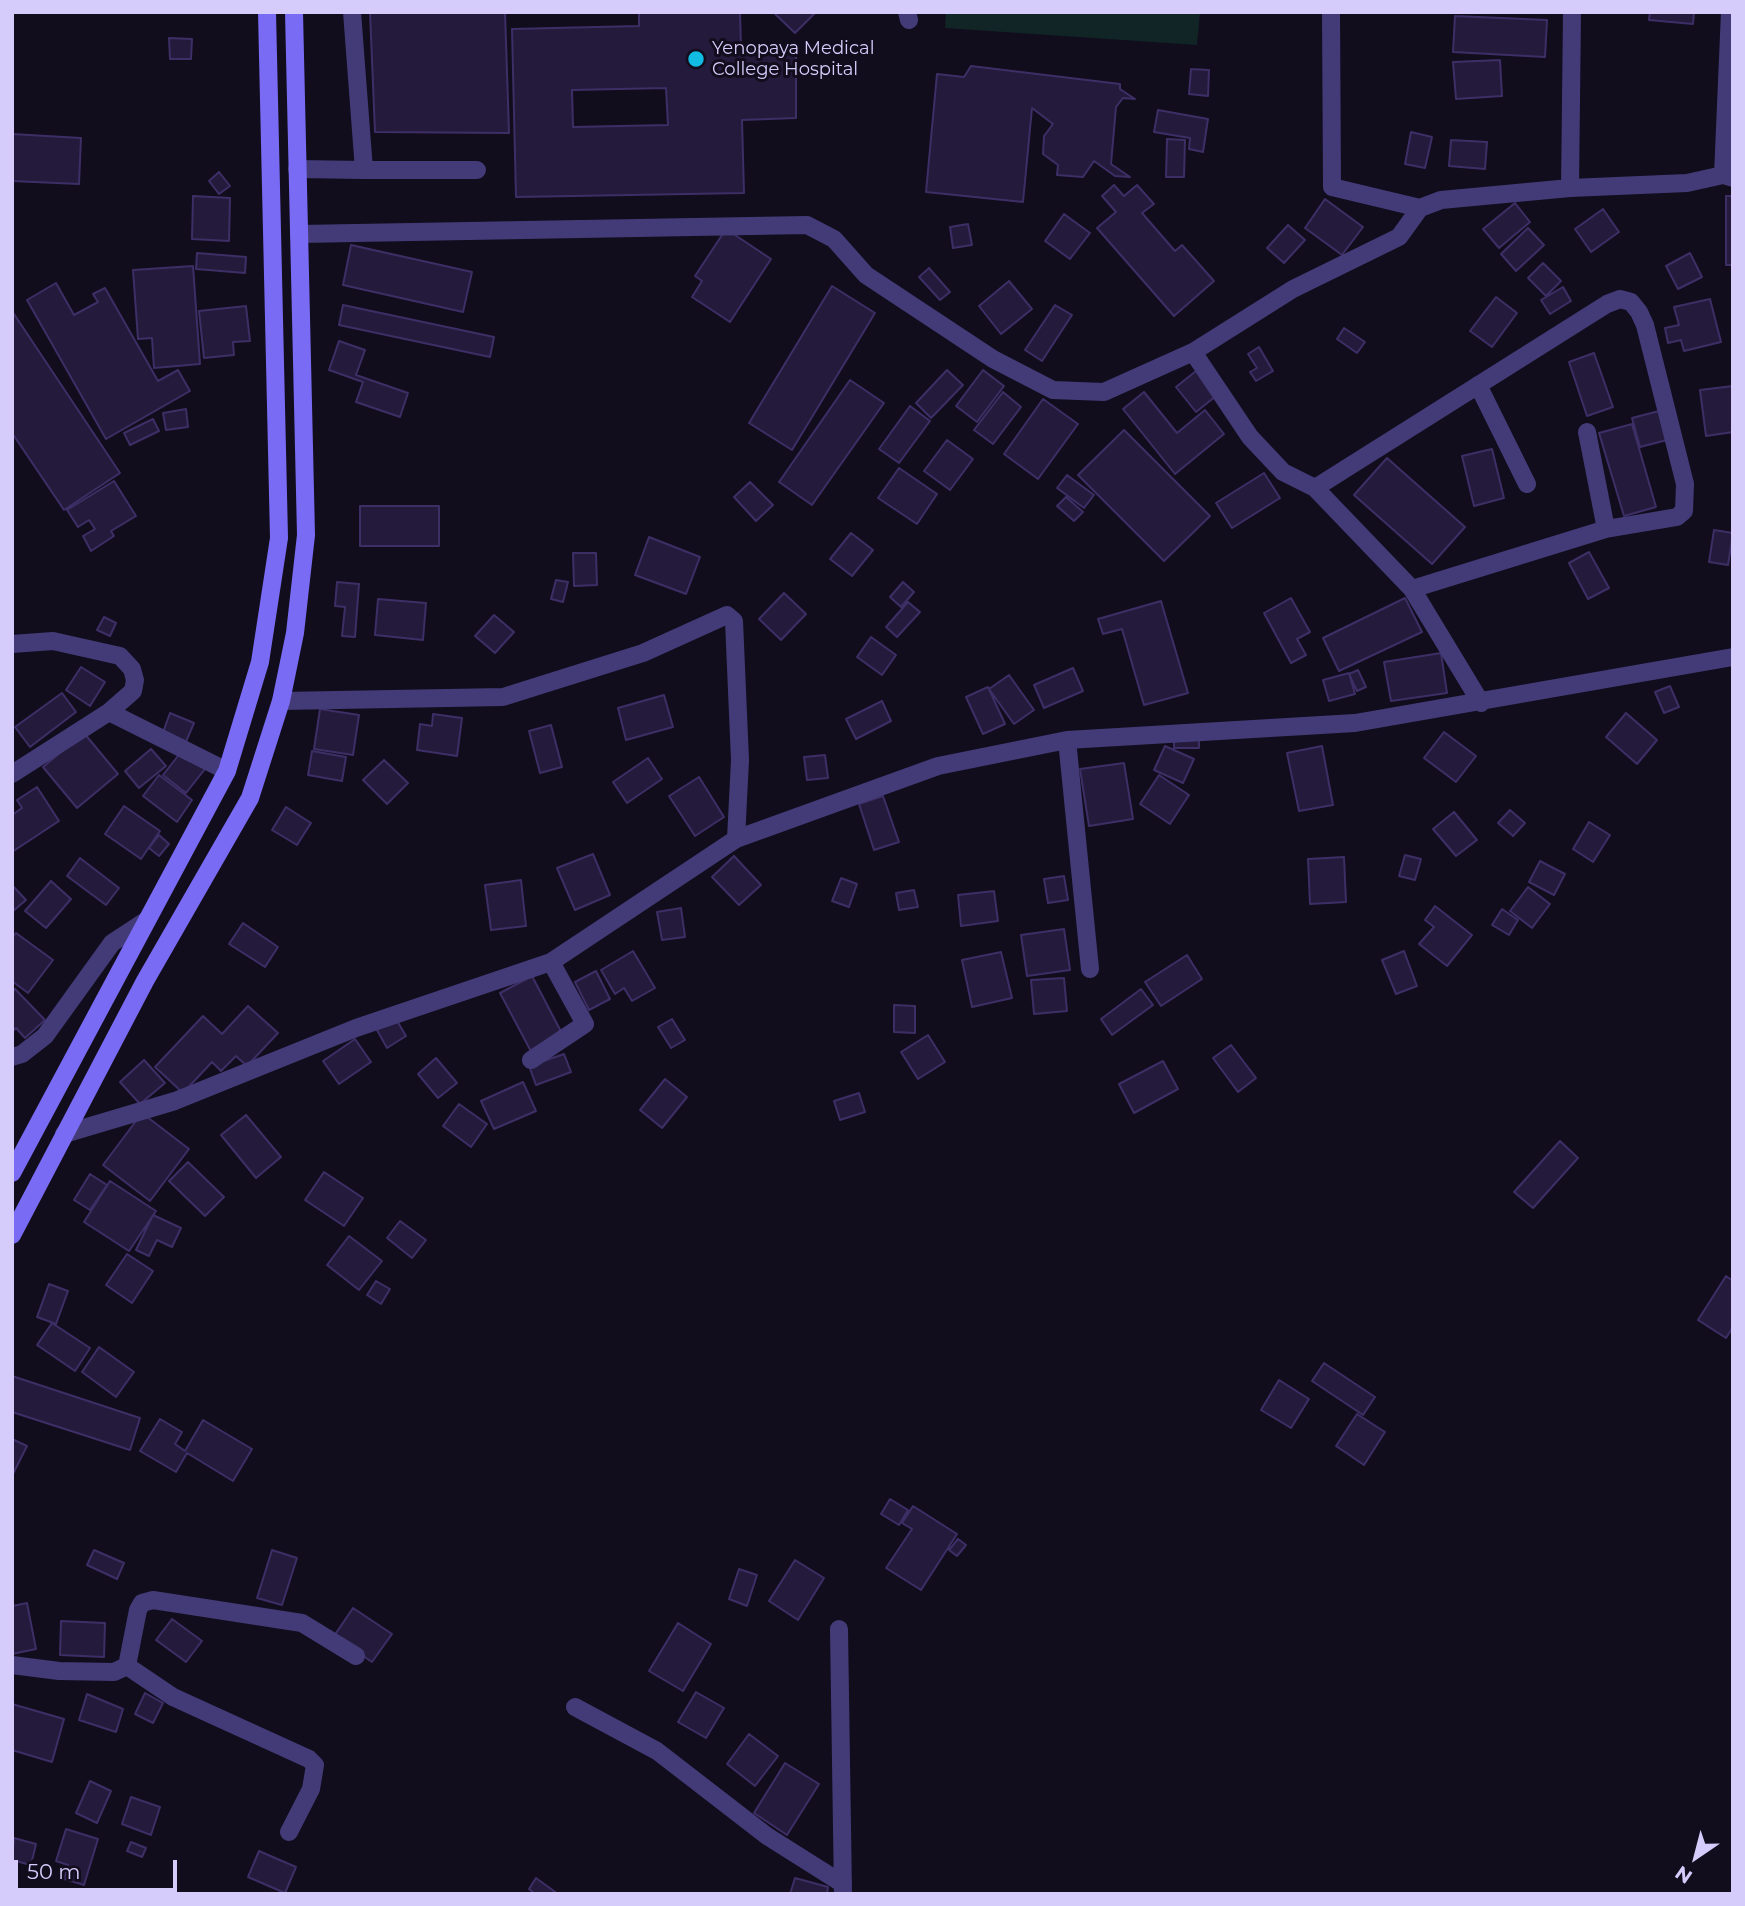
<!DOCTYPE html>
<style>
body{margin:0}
#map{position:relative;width:1745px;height:1906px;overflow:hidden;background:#110d1c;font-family:Montserrat,sans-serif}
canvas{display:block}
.frame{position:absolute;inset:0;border:14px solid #d6ccfb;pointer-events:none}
.north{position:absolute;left:1661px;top:1822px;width:70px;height:70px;-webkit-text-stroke:5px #110d1c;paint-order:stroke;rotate:215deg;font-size:19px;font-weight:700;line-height:28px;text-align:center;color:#d6ccfb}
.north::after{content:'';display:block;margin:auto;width:24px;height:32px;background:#d6ccfb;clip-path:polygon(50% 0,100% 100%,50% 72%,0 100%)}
.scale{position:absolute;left:14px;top:1860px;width:163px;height:32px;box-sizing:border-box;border:4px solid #d6ccfb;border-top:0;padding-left:9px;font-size:21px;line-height:24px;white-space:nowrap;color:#d6ccfb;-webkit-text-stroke:5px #110d1c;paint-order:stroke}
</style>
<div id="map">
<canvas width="1745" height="1906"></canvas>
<div class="frame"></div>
<div class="north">N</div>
<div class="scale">50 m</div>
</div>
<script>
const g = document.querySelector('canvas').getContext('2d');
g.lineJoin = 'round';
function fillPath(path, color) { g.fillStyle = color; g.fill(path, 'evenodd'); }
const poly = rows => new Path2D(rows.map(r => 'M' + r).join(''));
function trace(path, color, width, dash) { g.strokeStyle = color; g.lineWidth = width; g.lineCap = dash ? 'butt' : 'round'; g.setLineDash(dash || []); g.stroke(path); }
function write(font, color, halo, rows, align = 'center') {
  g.font = font + ' Montserrat,sans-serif'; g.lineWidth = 6; g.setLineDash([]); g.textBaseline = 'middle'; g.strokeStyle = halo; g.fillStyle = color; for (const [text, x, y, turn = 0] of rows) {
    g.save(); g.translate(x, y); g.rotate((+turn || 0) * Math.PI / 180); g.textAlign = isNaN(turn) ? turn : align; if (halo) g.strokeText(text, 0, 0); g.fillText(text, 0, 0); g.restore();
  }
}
fillPath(poly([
 [946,12,1200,12,1197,45,945,28]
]), '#112526');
const building = poly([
 [370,12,505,12,509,133,375,132,370,12],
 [639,12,740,12,741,49,796,50,796,118,742,120,744,193,516,197,512,29,639,26,639,12],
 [666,88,668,125,573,127,572,90,666,88],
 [773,12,816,12,795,33,773,12],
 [1650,12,1694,12,1693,24,1649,20,1650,12],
 [1455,16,1547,20,1545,57,1453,52,1455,16],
 [169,38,192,39,191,59,170,59,169,38],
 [1500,60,1502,96,1456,99,1453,62,1500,60],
 [971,66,1120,84,1120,89,1135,99,1123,98,1116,107,1111,164,1130,177,1115,176,1094,161,1083,177,1057,175,1058,165,1043,154,1044,136,1053,124,1032,108,1023,202,926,192,937,74,964,77,971,66],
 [1191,69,1209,70,1208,96,1189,94,1191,69],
 [1158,110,1208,119,1203,152,1189,149,1190,138,1154,132,1158,110],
 [1411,132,1432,137,1425,168,1405,164,1411,132],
 [12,134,81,138,79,184,12,181,12,134],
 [1167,139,1185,140,1184,177,1166,177,1167,139],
 [1451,140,1487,142,1485,169,1449,166,1451,140],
 [219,172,230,186,219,194,209,181,219,172],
 [1114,185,1124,196,1137,185,1154,204,1142,213,1175,251,1182,245,1214,281,1174,316,1097,228,1116,212,1102,196,1114,185],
 [193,196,230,198,229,241,192,239,193,196],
 [1726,196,1733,196,1733,265,1726,265,1726,196],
 [1325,199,1363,227,1342,255,1305,228,1325,199],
 [1515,203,1530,222,1499,248,1483,229,1515,203],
 [1603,209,1619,232,1591,252,1575,229,1603,209],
 [1064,214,1090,233,1070,259,1045,241,1064,214],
 [968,224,972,245,953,248,950,227,968,224],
 [1288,225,1305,240,1284,263,1267,248,1288,225],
 [1528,228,1544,245,1516,271,1501,254,1528,228],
 [726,229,771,259,730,322,692,297,702,281,695,276,726,229],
 [351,245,472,272,463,312,343,285,351,245],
 [197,253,246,257,245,273,196,269,197,253],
 [1690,253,1702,277,1678,289,1666,266,1690,253],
 [1543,263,1561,281,1546,296,1528,278,1543,263],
 [193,266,200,364,154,368,152,338,138,339,133,270,193,266],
 [929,268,950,292,940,300,919,277,929,268],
 [1009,281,1032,309,1001,334,979,306,1009,281],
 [56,283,74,315,98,302,93,294,105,288,158,381,178,370,190,391,106,439,27,300,56,283],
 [832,286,875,313,792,450,749,423,832,286],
 [1563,287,1571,301,1550,314,1541,300,1563,287],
 [1496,297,1517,313,1492,347,1470,331,1496,297],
 [1710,299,1721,342,1684,351,1681,340,1668,343,1665,328,1679,325,1674,307,1710,299],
 [343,305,494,337,490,357,339,325,343,305],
 [1055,305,1072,315,1042,361,1025,350,1055,305],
 [246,306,250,341,233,342,234,355,204,358,199,311,246,306],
 [12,311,120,473,64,510,12,433,12,311],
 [1344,328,1365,342,1357,353,1337,339,1344,328],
 [339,341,365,350,356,375,408,393,400,417,356,402,363,382,329,370,339,341],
 [1259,347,1273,371,1256,381,1250,372,1257,368,1248,354,1259,347],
 [1594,353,1613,407,1587,416,1569,362,1594,353],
 [947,370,963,385,931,418,916,403,947,370],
 [983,370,1004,386,977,422,956,406,983,370],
 [1196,371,1216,396,1196,412,1176,387,1196,371],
 [850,380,884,403,812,505,779,482,850,380],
 [1733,386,1733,432,1706,436,1700,390,1733,386],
 [1003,392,1021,407,993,444,974,430,1003,392],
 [1144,392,1177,433,1205,410,1224,434,1175,474,1123,409,1144,392],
 [1043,399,1078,424,1038,479,1004,454,1043,399],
 [910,406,930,421,899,463,879,449,910,406],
 [186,409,188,427,166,430,163,413,186,409],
 [1659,411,1667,440,1640,447,1632,418,1659,411],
 [153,419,159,431,130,445,124,433,153,419],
 [1632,424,1656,507,1624,516,1599,433,1632,424],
 [1124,430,1210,516,1164,561,1078,475,1124,430],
 [947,440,973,459,950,490,924,471,947,440],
 [1492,449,1504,498,1474,506,1462,456,1492,449],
 [1387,458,1465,527,1432,564,1354,495,1387,458],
 [899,468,937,494,917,524,878,498,899,468],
 [1264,473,1280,498,1232,528,1216,503,1264,473],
 [1067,475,1094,495,1084,508,1057,488,1067,475],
 [114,481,136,516,111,531,114,536,91,551,83,536,95,529,89,520,78,527,67,510,114,481],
 [750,482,773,505,756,521,734,497,750,482],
 [1066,497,1083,512,1074,521,1057,506,1066,497],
 [360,506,439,506,439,546,360,546,360,506],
 [1714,530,1733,533,1728,565,1709,562,1714,530],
 [851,533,873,550,852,576,830,559,851,533],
 [649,537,700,557,686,594,635,575,649,537],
 [1589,552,1609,588,1588,599,1569,563,1589,552],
 [573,553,596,553,597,585,574,586,573,553],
 [556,580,568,582,563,602,551,599,556,580],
 [337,582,359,584,355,637,342,636,345,607,335,606,337,582],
 [903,582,914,592,901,607,890,597,903,582],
 [784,593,806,614,781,640,759,619,784,593],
 [1291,598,1310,632,1297,639,1306,655,1291,663,1264,613,1291,598],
 [1405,598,1422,632,1339,671,1323,638,1405,598],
 [378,599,426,603,423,640,375,635,378,599],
 [1161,601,1188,693,1144,705,1122,629,1103,634,1098,619,1161,601],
 [908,602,920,612,897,637,886,627,908,602],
 [494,615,514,632,495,653,475,636,494,615],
 [104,617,116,623,110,636,97,630,104,617],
 [871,637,896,655,882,675,857,657,871,637],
 [1441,653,1447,693,1391,701,1384,662,1441,653],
 [81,667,105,682,90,706,66,690,81,667],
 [1073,668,1083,691,1044,708,1034,685,1073,668],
 [1358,670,1366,687,1357,691,1349,674,1358,670],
 [1349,673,1355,694,1329,701,1323,680,1349,673],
 [1009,675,1034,710,1014,724,989,689,1009,675],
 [1670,686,1679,707,1664,713,1655,692,1670,686],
 [988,687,1005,724,983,734,966,697,988,687],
 [62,693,76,712,30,747,15,727,62,693],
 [664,695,673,727,626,740,618,708,664,695],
 [882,701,891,721,856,739,846,719,882,701],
 [320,709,359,715,353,755,314,749,320,709],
 [170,713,194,723,185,744,162,735,170,713],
 [1626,713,1657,740,1637,764,1606,737,1626,713],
 [433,714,462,718,457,756,417,750,420,724,432,726,433,714],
 [551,725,562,767,540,773,529,731,551,725],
 [1444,732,1476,756,1456,782,1424,758,1444,732],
 [84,733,118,774,77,808,43,767,84,733],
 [1174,735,1199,735,1199,748,1174,748,1174,735],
 [1165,746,1194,759,1183,783,1154,770,1165,746],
 [1322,746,1333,805,1299,811,1287,753,1322,746],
 [151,749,166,766,139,788,125,771,151,749],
 [312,751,346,757,342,781,308,775,312,751],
 [181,752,205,769,186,793,163,775,181,752],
 [825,755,828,778,807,780,804,757,825,755],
 [648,758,662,779,627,803,613,782,648,758],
 [384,760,408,783,387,804,363,780,384,760],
 [1124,763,1133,819,1089,826,1080,769,1124,763],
 [159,775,192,800,177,822,143,796,159,775],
 [1159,775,1189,795,1170,824,1140,804,1159,775],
 [699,777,724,817,695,836,669,796,699,777],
 [37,787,59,821,12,852,12,815,22,808,17,800,37,787],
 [883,796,899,842,874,850,859,804,883,796],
 [124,806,160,831,141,859,105,834,124,806],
 [286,807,311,823,297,845,272,830,286,807],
 [1510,810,1525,823,1513,836,1498,823,1510,810],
 [1454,812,1477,840,1456,856,1433,829,1454,812],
 [1589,822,1610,835,1593,862,1573,849,1589,822],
 [159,835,169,844,159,856,149,848,159,835],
 [593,854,610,895,575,910,557,868,593,854],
 [1405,855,1421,859,1415,880,1399,876,1405,855],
 [734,856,761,885,739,905,712,877,734,856],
 [1344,857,1346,902,1310,904,1308,859,1344,857],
 [80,858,119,888,106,905,67,876,80,858],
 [1540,861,1565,874,1554,895,1529,882,1540,861],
 [1064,876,1068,900,1048,903,1044,879,1064,876],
 [841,878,857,884,849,907,832,901,841,878],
 [521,880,526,926,491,930,485,885,521,880],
 [51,881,71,899,46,928,25,911,51,881],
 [12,885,26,900,12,912,12,885],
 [1528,887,1550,904,1532,928,1510,911,1528,887],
 [914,890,918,907,899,910,896,893,914,890],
 [994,891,998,921,961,926,958,895,994,891],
 [1435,906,1472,935,1447,966,1419,944,1434,927,1425,920,1435,906],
 [681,908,685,937,662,940,657,912,681,908],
 [1502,909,1518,920,1509,935,1492,925,1502,909],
 [243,923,278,947,265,967,229,944,243,923],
 [1064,929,1070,970,1027,976,1021,935,1064,929],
 [16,933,53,960,28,993,12,981,12,938,16,933],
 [633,951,655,988,632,1001,624,988,615,994,601,970,633,951],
 [1404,951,1417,986,1396,994,1382,960,1404,951],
 [1001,952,1012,998,972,1007,962,960,1001,952],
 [1187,955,1202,979,1161,1006,1145,982,1187,955],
 [596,971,610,999,589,1010,575,982,596,971],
 [532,976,566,1041,534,1057,500,993,532,976],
 [1064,978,1067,1011,1034,1014,1031,980,1064,978],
 [15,989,45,1020,25,1038,16,1028,12,1032,12,992,15,989],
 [1141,989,1153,1005,1112,1035,1101,1019,1141,989],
 [894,1005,915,1006,915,1033,894,1032,894,1005],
 [248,1006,278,1033,247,1066,236,1056,221,1071,212,1062,183,1093,155,1067,203,1016,222,1034,248,1006],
 [396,1019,406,1036,387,1048,377,1030,396,1019],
 [672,1019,685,1040,671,1048,658,1027,672,1019],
 [928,1035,945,1062,918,1079,901,1052,928,1035],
 [355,1039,371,1062,339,1084,323,1061,355,1039],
 [1231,1045,1256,1078,1238,1092,1213,1058,1231,1045],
 [564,1054,571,1072,536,1085,529,1066,564,1054],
 [436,1058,457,1083,438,1098,418,1074,436,1058],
 [144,1060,165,1083,140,1104,120,1082,144,1060],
 [1163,1061,1178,1089,1134,1113,1119,1084,1163,1061],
 [665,1079,687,1097,662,1128,640,1110,665,1079],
 [523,1082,536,1111,494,1129,481,1101,523,1082],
 [859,1093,865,1112,840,1120,834,1101,859,1093],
 [459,1104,487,1124,471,1147,443,1126,459,1104],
 [142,1113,189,1149,150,1201,103,1165,142,1113],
 [246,1115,281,1157,256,1178,221,1135,246,1115],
 [1560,1141,1578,1158,1533,1208,1514,1192,1560,1141],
 [188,1162,224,1197,205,1216,169,1181,188,1162],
 [324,1172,363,1198,344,1226,305,1200,324,1172],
 [90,1174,107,1185,90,1210,74,1200,90,1174],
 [110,1181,156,1211,129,1251,84,1222,110,1181],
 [153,1215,181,1228,172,1247,157,1240,149,1256,136,1250,153,1215],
 [400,1221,426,1240,412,1258,387,1238,400,1221],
 [349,1236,382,1261,359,1290,327,1265,349,1236],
 [127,1254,153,1271,132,1303,106,1285,127,1254],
 [1726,1276,1733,1281,1733,1327,1726,1338,1698,1320,1726,1276],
 [376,1281,390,1289,381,1304,367,1295,376,1281],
 [49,1284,68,1291,56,1324,37,1317,49,1284],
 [52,1323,90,1348,75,1371,37,1345,52,1323],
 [99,1347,134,1372,116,1397,82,1372,99,1347],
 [1324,1363,1375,1397,1363,1415,1312,1381,1324,1363],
 [12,1376,140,1418,130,1450,12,1412,12,1376],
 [1279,1380,1309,1399,1291,1428,1261,1410,1279,1380],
 [1357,1414,1385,1432,1364,1465,1336,1446,1357,1414],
 [160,1419,182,1432,175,1444,185,1451,203,1420,252,1449,233,1481,187,1453,176,1472,140,1451,160,1419],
 [12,1439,27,1446,12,1476,12,1439],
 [890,1499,908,1510,899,1525,881,1514,890,1499],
 [913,1506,957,1534,921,1590,886,1568,912,1529,902,1523,913,1506],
 [958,1539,966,1545,957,1556,949,1550,958,1539],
 [94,1550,124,1563,117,1579,87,1565,94,1550],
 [272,1550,297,1558,282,1605,257,1598,272,1550],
 [795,1560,824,1578,798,1620,769,1601,795,1560],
 [739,1569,757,1575,747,1606,729,1599,739,1569],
 [27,1603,36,1649,12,1654,12,1606,27,1603],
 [353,1608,392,1634,372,1662,334,1636,353,1608],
 [172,1619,202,1641,186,1662,156,1640,172,1619],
 [61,1621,105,1623,104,1657,60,1655,61,1621],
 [678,1623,711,1644,683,1691,649,1671,678,1623],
 [696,1692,724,1708,706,1738,678,1722,696,1692],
 [145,1693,163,1703,153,1723,135,1714,145,1693],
 [87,1694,123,1709,116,1732,79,1720,87,1694],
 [12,1704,64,1719,52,1762,12,1750,12,1704],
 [749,1734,778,1756,755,1786,727,1764,749,1734],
 [785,1763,819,1784,787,1835,754,1813,785,1763],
 [90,1781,111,1791,97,1823,76,1813,90,1781],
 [131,1797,160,1807,151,1835,122,1824,131,1797],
 [66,1829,98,1839,84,1885,64,1879,68,1865,56,1861,66,1829],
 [14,1838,36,1844,31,1865,12,1860,14,1838],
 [131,1842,146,1848,142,1857,127,1851,131,1842],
 [259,1851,296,1867,285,1893,248,1877,259,1851],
 [536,1878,558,1894,535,1894,529,1889,536,1878],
 [795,1878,828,1887,827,1894,790,1894,795,1878]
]);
fillPath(building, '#241b3c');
trace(building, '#3e2e66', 2);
trace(poly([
 [352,12,364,170,477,170],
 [907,12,909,20],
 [1331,12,1332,187,1420,208,1441,200,1570,188,1687,183,1723,175,1733,178],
 [297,169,364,170],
 [1723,175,1730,12],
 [1570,188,1572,12],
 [299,234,807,225,834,239,866,275,993,359,1053,390,1104,392,1193,352,1293,289,1399,237,1420,208],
 [1193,352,1250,437,1283,472,1315,488,1607,304,1620,299,1631,302,1639,312,1645,325,1685,484,1684,511,1677,517,1606,529,1412,589,1481,703],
 [1478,385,1527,484],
 [1587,432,1606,529],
 [1315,488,1412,589],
 [12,644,53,641,120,656,132,669,135,680,133,691,109,712,12,774],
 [281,701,503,697,643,653,727,615,734,621,740,760,736,839],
 [109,712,227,771],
 [1067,740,1090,969],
 [12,1057,22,1054,45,1036,112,943,147,920],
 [531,1060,585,1024,551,962],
 [64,1134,175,1101,356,1028,551,962,736,839,938,766,1067,740,1355,723,1733,657],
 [839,1629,843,1894],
 [12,1665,59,1671,114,1672,127,1666,138,1610,142,1603,153,1600,302,1623,356,1656],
 [127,1666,173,1697,309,1759,315,1765,311,1789,289,1832],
 [575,1707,657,1751,767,1836,843,1884]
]), '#433b78', 18);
trace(poly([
 [12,1173,227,771,260,662,279,538,267,12],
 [12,1235,145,981,250,798,281,701,295,633,306,535,294,12]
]), '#7a6bf4', 18);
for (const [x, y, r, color] of [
 [696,59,9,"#11bbe2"]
]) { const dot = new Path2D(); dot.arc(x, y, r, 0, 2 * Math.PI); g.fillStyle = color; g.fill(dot); trace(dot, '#110d1c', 2.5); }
write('18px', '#d6ccfb', '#110d1c', [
 ["Yenopaya Medical",712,49],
 ["College Hospital",712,70]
], 'left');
</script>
